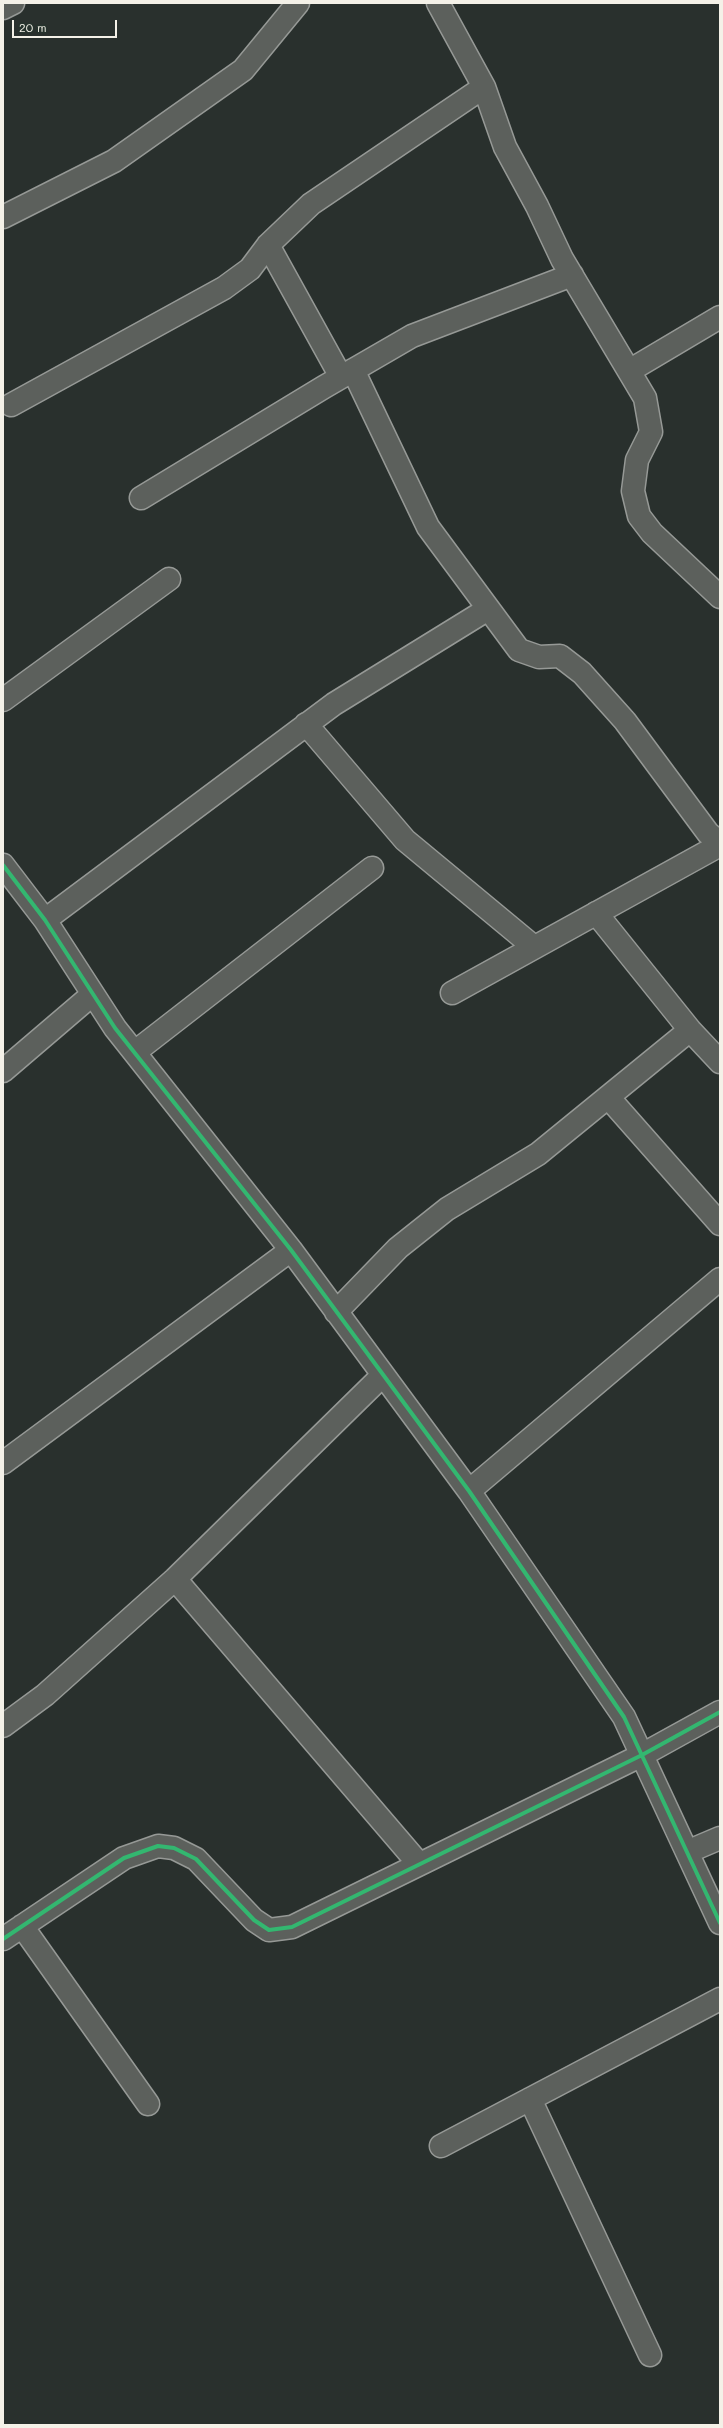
<!DOCTYPE html>
<style>
body{margin:0}
#map{position:relative;width:723px;height:2428px;overflow:hidden;background:#29302d;font-family:Mali,sans-serif}
canvas{display:block}
.frame{position:absolute;inset:0;border:4px solid #f4f1e8;pointer-events:none}
.scale{position:absolute;left:12px;top:20px;width:105px;height:18px;box-sizing:border-box;border:2px solid #f4f1e8;border-top:0;padding-left:5px;font-size:12px;line-height:14px;white-space:nowrap;color:#f4f1e8;-webkit-text-stroke:3px #26332d;paint-order:stroke}
</style>
<div id="map">
<canvas width="723" height="2428"></canvas>
<div class="frame"></div>
<div class="scale">20 m</div>
</div>
<script>
const g = document.querySelector('canvas').getContext('2d');
g.lineJoin = 'round';
const poly = rows => new Path2D(rows.map(r => 'M' + r).join(''));
function trace(path, color, width, dash) { g.strokeStyle = color; g.lineWidth = width; g.lineCap = dash ? 'butt' : 'round'; g.setLineDash(dash || []); g.stroke(path); }
const minor = poly([
 [438,3,484,87,505,147,537,206,562,259,645,398,651,432,637,460,633,491,639,516,652,533,720,597],
 [3,8,13,3],
 [3,217,114,161,243,70,298,3],
 [268,245,341,377],
 [353,370,428,527,519,650,539,657,560,656,582,673,625,721,708,833,720,843],
 [629,371,720,317],
 [11,405,224,288,250,269,268,245,311,204,484,87],
 [141,498,324,387,412,336,572,275],
 [3,700,169,579],
 [306,724,405,840,534,947],
 [3,865,45,920,115,1028,291,1250,469,1491,624,1717,720,1923],
 [596,913,690,1030,720,1062],
 [45,920,334,704,488,609],
 [452,993,720,845],
 [135,1052,372,868],
 [3,1071,93,994],
 [608,1097,720,1224],
 [336,1312,398,1248,447,1209,538,1154,690,1030],
 [3,1463,291,1250],
 [469,1491,720,1279],
 [175,1579,419,1864],
 [3,1726,45,1695,175,1579,383,1375],
 [687,1852,720,1838],
 [22,1926,148,2104],
 [3,1939,124,1858,158,1846,174,1848,196,1859,254,1920,269,1930,292,1927,642,1755,720,1712],
 [530,2099,650,2355],
 [441,2146,720,1999]
]);
trace(minor, '#969996', 25);
trace(minor, '#5c605c', 22);
trace(poly([
 [3,865,45,920,115,1028,291,1250,469,1491,624,1717,720,1923],
 [3,1939,124,1858,158,1846,174,1848,196,1859,254,1920,269,1930,292,1927,642,1755,720,1712]
]), '#33b770', 4);
</script>
